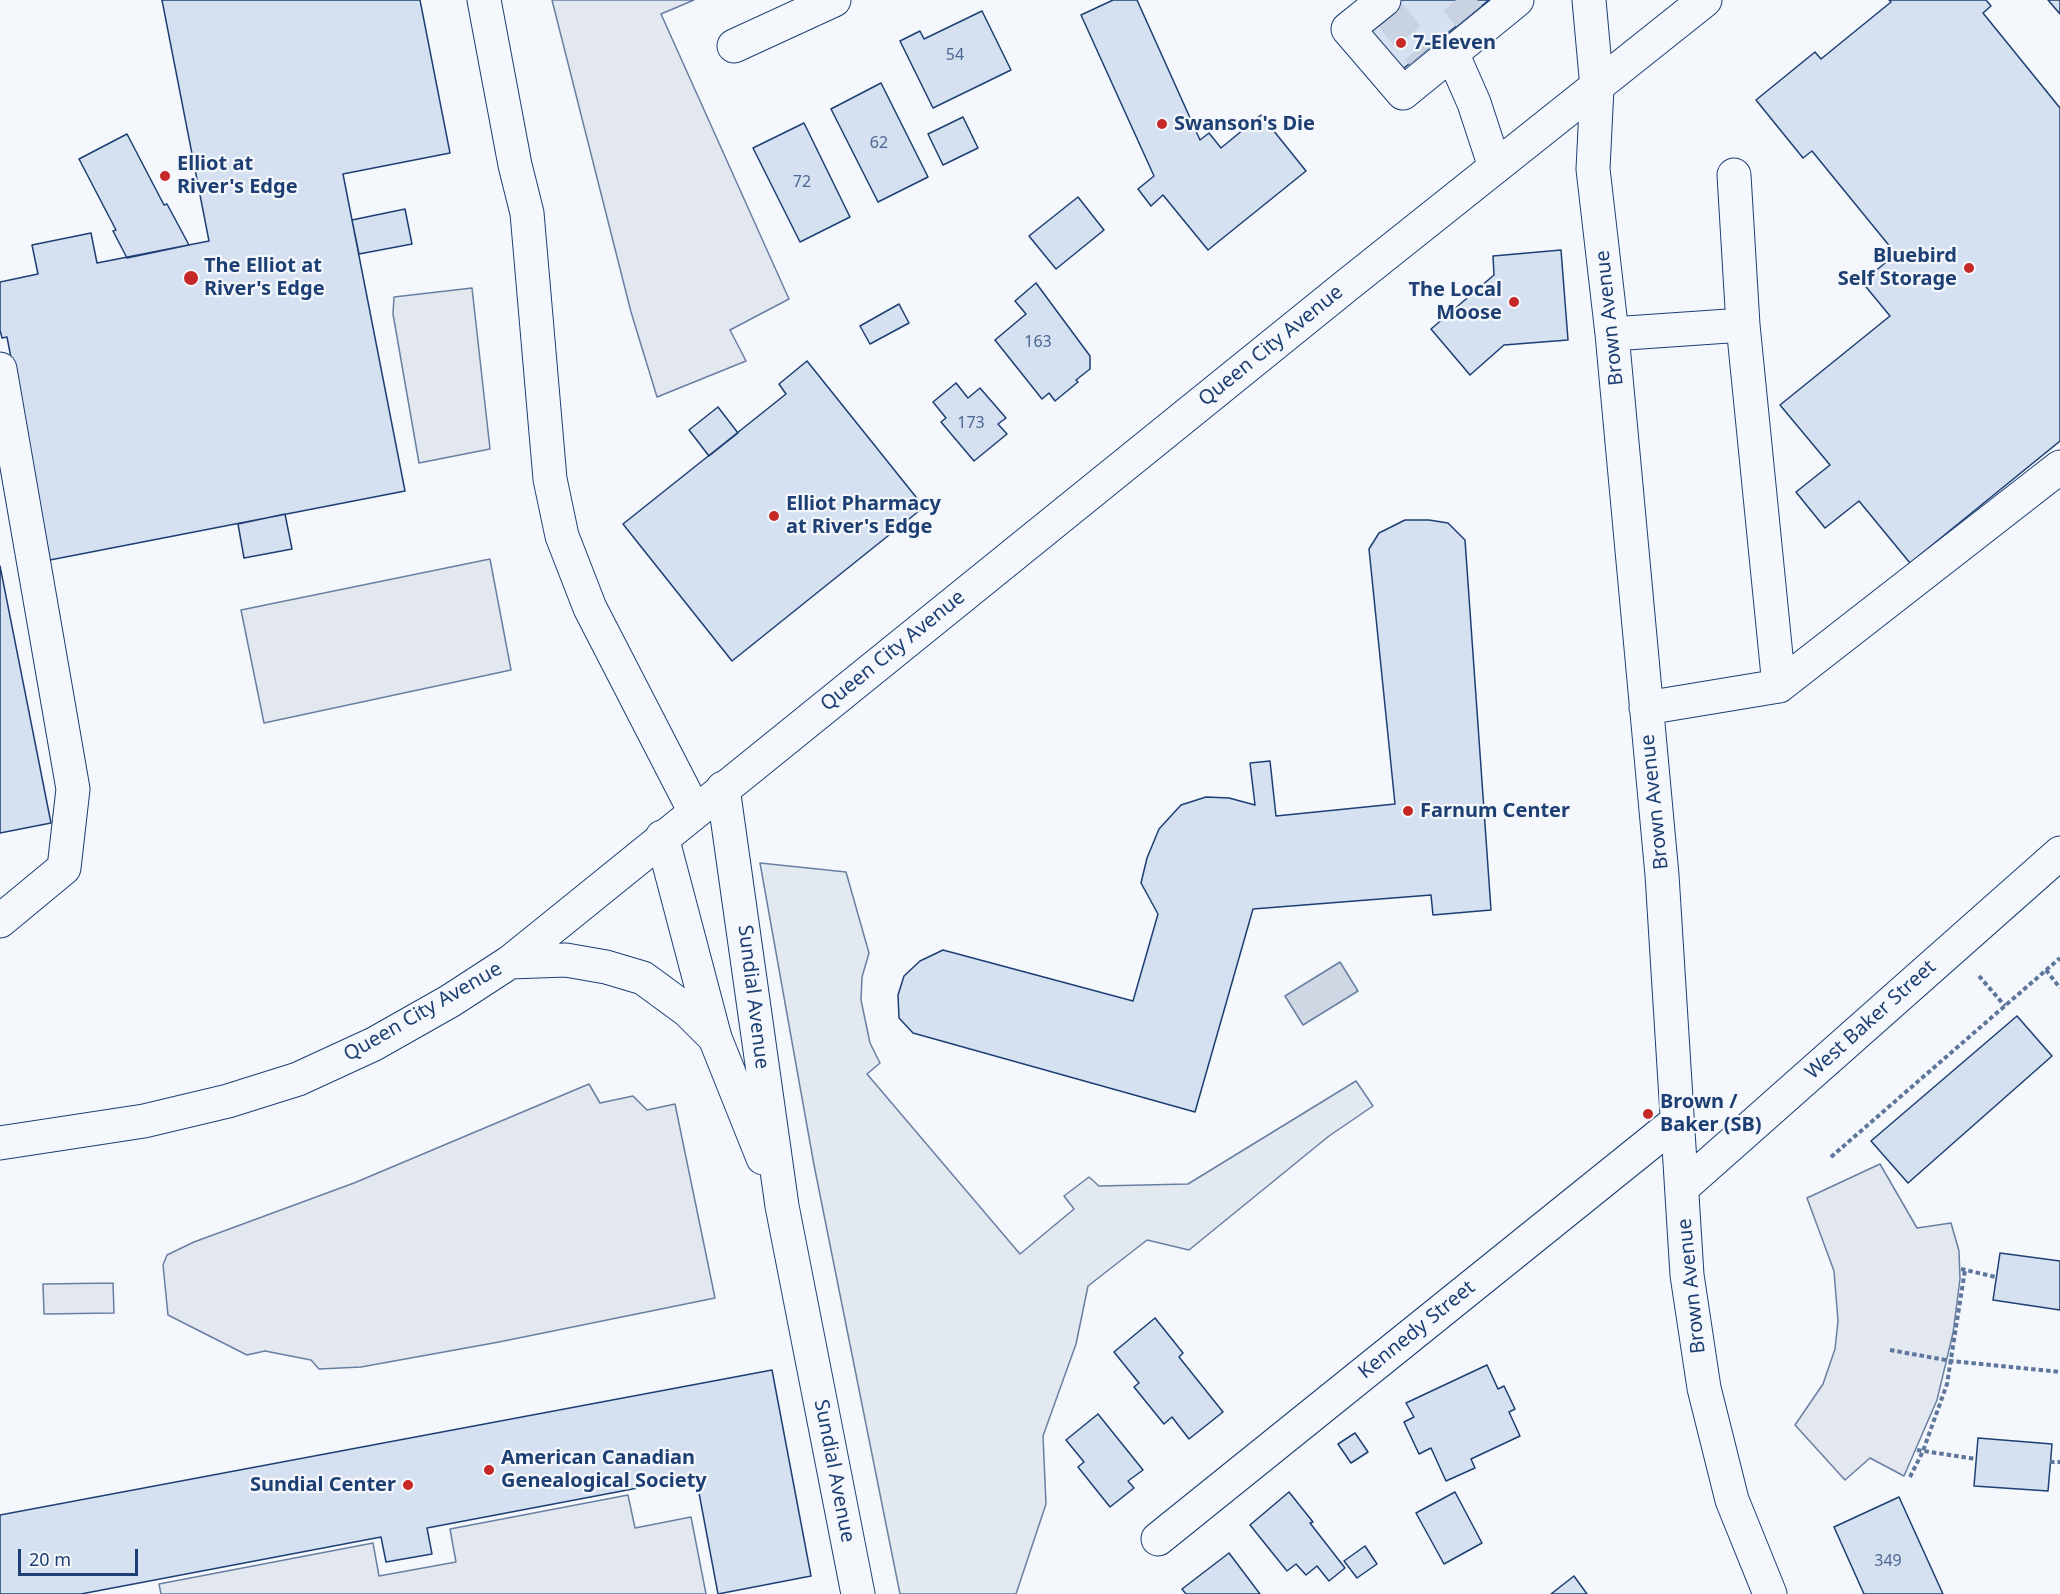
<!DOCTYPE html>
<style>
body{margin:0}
#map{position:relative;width:2060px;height:1594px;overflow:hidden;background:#f4f7fb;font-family:"Noto Sans",sans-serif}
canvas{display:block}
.scale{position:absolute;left:18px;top:1549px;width:120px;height:27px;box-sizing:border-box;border:3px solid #1d3f73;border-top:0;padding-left:8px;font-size:18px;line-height:21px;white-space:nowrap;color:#1d3f73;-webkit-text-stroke:4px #f4f7fb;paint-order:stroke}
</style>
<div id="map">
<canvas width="2060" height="1594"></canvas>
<div class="scale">20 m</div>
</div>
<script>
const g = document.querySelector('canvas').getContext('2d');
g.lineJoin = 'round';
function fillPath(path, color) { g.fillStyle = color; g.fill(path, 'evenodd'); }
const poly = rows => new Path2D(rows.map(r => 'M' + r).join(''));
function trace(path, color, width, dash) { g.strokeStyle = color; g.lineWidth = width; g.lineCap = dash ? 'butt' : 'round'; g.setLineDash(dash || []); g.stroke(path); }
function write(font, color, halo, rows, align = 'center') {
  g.font = font + ' "Noto Sans",sans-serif'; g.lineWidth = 4.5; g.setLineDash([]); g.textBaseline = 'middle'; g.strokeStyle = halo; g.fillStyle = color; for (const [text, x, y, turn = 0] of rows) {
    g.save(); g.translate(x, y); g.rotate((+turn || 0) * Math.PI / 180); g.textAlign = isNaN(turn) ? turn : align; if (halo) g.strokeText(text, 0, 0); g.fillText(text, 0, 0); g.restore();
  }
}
const green = poly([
 [760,863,846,872,869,953,862,977,861,1000,870,1043,880,1063,867,1074,1020,1254,1074,1209,1064,1196,1089,1177,1099,1186,1188,1184,1356,1081,1373,1106,1329,1136,1189,1250,1147,1240,1088,1286,1076,1344,1043,1436,1046,1504,1016,1594,900,1594,814,1165,760,863]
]);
fillPath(green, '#e3e9f0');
trace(green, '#687fa3', 1.5);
const parking = poly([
 [552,0,694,0,661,14,789,299,730,330,746,361,657,397,631,312,552,0],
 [472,288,490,449,419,463,393,314,394,297,472,288],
 [490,559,511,670,264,723,241,610,490,559],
 [589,1084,600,1103,633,1096,647,1110,675,1104,715,1298,499,1342,361,1367,319,1369,311,1360,265,1351,247,1355,168,1315,163,1265,167,1255,194,1242,354,1183,589,1084],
 [1880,1164,1917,1228,1951,1223,1959,1251,1960,1279,1953,1333,1937,1400,1904,1476,1870,1458,1845,1480,1795,1425,1823,1384,1835,1349,1838,1321,1834,1271,1807,1198,1880,1164],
 [113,1283,114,1313,44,1314,43,1284,113,1283],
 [628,1495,635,1528,691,1517,706,1594,161,1594,159,1584,373,1543,379,1576,456,1562,450,1529,628,1495]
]);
fillPath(parking, '#e3e8f0');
trace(parking, '#687fa3', 1.5);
const water = poly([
 [1340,962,1358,991,1303,1025,1285,996,1340,962]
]);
fillPath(water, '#cfd7e4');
trace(water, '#687fa3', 1.5);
const building = poly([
 [162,0,420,0,450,153,343,174,405,491,50,560,7,337,2,338,0,330,0,282,38,274,32,245,91,233,97,263,209,241,162,0],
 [1113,0,1137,0,1200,140,1209,133,1221,148,1261,115,1306,171,1208,250,1163,195,1151,206,1138,189,1154,176,1081,15,1113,0],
 [1400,0,1489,0,1394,76,1359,33,1400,0],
 [1889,0,1986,0,1991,6,1983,13,2060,108,2060,441,1910,563,1859,501,1825,528,1796,492,1830,465,1780,405,1890,316,1862,282,1896,254,1812,151,1803,158,1756,100,1815,52,1821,59,1891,2,1889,0],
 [2048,0,2060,0,2060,14,2048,0],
 [982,11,1011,70,933,108,900,41,920,31,924,39,982,11],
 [881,83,928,177,878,202,831,109,881,83],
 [963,117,978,148,943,165,928,134,963,117],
 [804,123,850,217,800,242,753,148,804,123],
 [127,134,164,205,167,204,189,245,127,258,113,231,116,230,79,159,127,134],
 [1078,197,1104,230,1056,269,1029,236,1078,197],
 [405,209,412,244,359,254,352,220,405,209],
 [1561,250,1568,340,1504,345,1470,375,1431,329,1494,275,1493,256,1561,250],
 [1036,283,1090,356,1090,369,1076,380,1078,382,1055,401,1049,393,1042,399,995,340,1026,314,1015,301,1036,283],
 [899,304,909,323,870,344,860,326,899,304],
 [807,361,924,507,732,661,623,524,786,394,779,384,807,361],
 [956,383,968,398,980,388,1006,418,998,424,1007,434,974,461,941,422,946,418,933,402,956,383],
 [718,407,738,433,709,456,689,430,718,407],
 [285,514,292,549,244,558,238,524,285,514],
 [1405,520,1429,520,1448,523,1465,540,1491,910,1433,915,1431,895,1253,909,1195,1112,913,1033,899,1018,898,995,904,976,920,961,943,950,1133,1001,1158,914,1141,883,1147,858,1159,829,1181,805,1206,797,1229,798,1255,805,1250,763,1270,761,1276,816,1395,804,1369,549,1379,533,1405,520],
 [0,566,51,823,0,833,0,566],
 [2017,1016,2052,1056,1908,1183,1871,1141,2017,1016],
 [2000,1253,2060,1261,2060,1310,1993,1300,2000,1253],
 [1155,1318,1183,1353,1179,1357,1223,1412,1189,1439,1172,1417,1164,1424,1134,1387,1139,1383,1114,1352,1155,1318],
 [1487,1365,1498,1389,1504,1386,1515,1409,1509,1412,1520,1436,1471,1459,1475,1468,1446,1481,1431,1448,1419,1454,1404,1422,1414,1417,1406,1403,1487,1365],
 [772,1370,811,1576,718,1594,696,1477,427,1528,432,1554,386,1562,381,1537,81,1594,0,1594,0,1515,772,1370],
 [1098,1414,1143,1470,1128,1481,1134,1488,1110,1507,1078,1467,1084,1462,1066,1440,1098,1414],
 [1355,1433,1368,1452,1351,1463,1338,1444,1355,1433],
 [1978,1438,2052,1444,2048,1491,1974,1486,1978,1438],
 [1289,1492,1313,1522,1310,1523,1345,1568,1329,1581,1317,1566,1306,1575,1296,1564,1287,1571,1250,1525,1289,1492],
 [1455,1492,1482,1543,1444,1564,1416,1513,1455,1492],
 [1899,1497,1943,1594,1864,1594,1834,1527,1899,1497],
 [1365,1546,1377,1564,1357,1578,1344,1561,1365,1546],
 [1229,1553,1260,1594,1186,1594,1182,1589,1229,1553],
 [1574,1576,1587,1594,1551,1594,1574,1576]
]);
fillPath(building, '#d5e0f0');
trace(building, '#1d3f73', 1.5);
trace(poly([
 [1456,0,1469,16],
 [1387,11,1422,54]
]), '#c9d2e0', 33, [33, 16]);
const minor = poly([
 [484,0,515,165,527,213,550,479,562,536,590,608,694,810],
 [1384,0,1348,29,1403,93,1517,0],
 [1589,0,1597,88,1593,169,1612,334,1662,875,1687,1275,1704,1388,1732,1500,1770,1594],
 [734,46,834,0],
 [1452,53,1474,103,1495,167],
 [1612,334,1743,325],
 [0,369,73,789,64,868,0,921],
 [1779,686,2060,467],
 [1646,708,1779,686,1743,325,1734,175],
 [723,788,782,1206,858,1594],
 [662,837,715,1038,763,1158],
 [1683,1187,2060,853],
 [1158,1539,1676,1122]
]);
const major = poly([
 [510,962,566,960,606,967,643,978,688,1011,715,1038],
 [0,1143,144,1121,228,1101,298,1079,374,1044,450,1001,510,962,1346,286,1705,0]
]);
trace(minor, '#1d3f73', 35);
trace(major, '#1d3f73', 35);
trace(poly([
 [2046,970,2060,988],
 [1979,976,2005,1006],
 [1831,1157,2060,958],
 [1961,1269,1996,1277],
 [1890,1350,1951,1361,2060,1372],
 [1917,1450,1976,1459],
 [2050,1462,2060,1462],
 [1910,1477,1923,1451,1947,1384,1965,1270]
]), '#5e769c', 4, [4.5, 3]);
trace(minor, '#f4f7fb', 33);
trace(major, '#f4f7fb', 33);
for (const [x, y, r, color] of [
 [1401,43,6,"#c62828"],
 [1162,124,6,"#c62828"],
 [165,176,6,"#c62828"],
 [1969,268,6,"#c62828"],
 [191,278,8,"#c62828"],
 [1514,302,6,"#c62828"],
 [774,516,6,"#c62828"],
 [1408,811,6,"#c62828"],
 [1648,1114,6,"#c62828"],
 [489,1470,6,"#c62828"],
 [408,1485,6,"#c62828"]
]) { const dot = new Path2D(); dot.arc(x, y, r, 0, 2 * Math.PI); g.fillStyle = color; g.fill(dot); trace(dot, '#f4f7fb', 2); }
write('16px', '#4b6792', null, [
 ["54",955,55],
 ["62",879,143],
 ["72",802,182],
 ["163",1038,342],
 ["173",971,423],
 ["349",1888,1561]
]);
write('bold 20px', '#1d3f73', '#f4f7fb', [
 ["7-Eleven",1413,43],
 ["Swanson's Die",1174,124],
 ["Elliot at",177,164],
 ["River's Edge",177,187],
 ["Bluebird",1957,256,"right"],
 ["Self Storage",1957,279,"right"],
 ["The Elliot at",204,266],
 ["River's Edge",204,289],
 ["The Local",1502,290,"right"],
 ["Moose",1502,313,"right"],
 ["Elliot Pharmacy",786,504],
 ["at River's Edge",786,527],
 ["Farnum Center",1420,811],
 ["Brown /",1660,1102],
 ["Baker (SB)",1660,1125],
 ["American Canadian",501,1458],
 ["Genealogical Society",501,1481],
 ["Sundial Center",396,1485,"right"]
], 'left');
write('20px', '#1d3f73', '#f4f7fb', [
 ["Brown Avenue",1610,318,-96],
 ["Queen City Avenue",1271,346,-39],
 ["Queen City Avenue",893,651,-39],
 ["Brown Avenue",1655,802,-96],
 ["Sundial Avenue",753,997,83],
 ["Queen City Avenue",423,1012,-30],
 ["West Baker Street",1871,1020,-42],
 ["Brown Avenue",1692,1286,-96],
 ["Kennedy Street",1417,1330,-39],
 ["Sundial Avenue",834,1471,79]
]);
</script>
